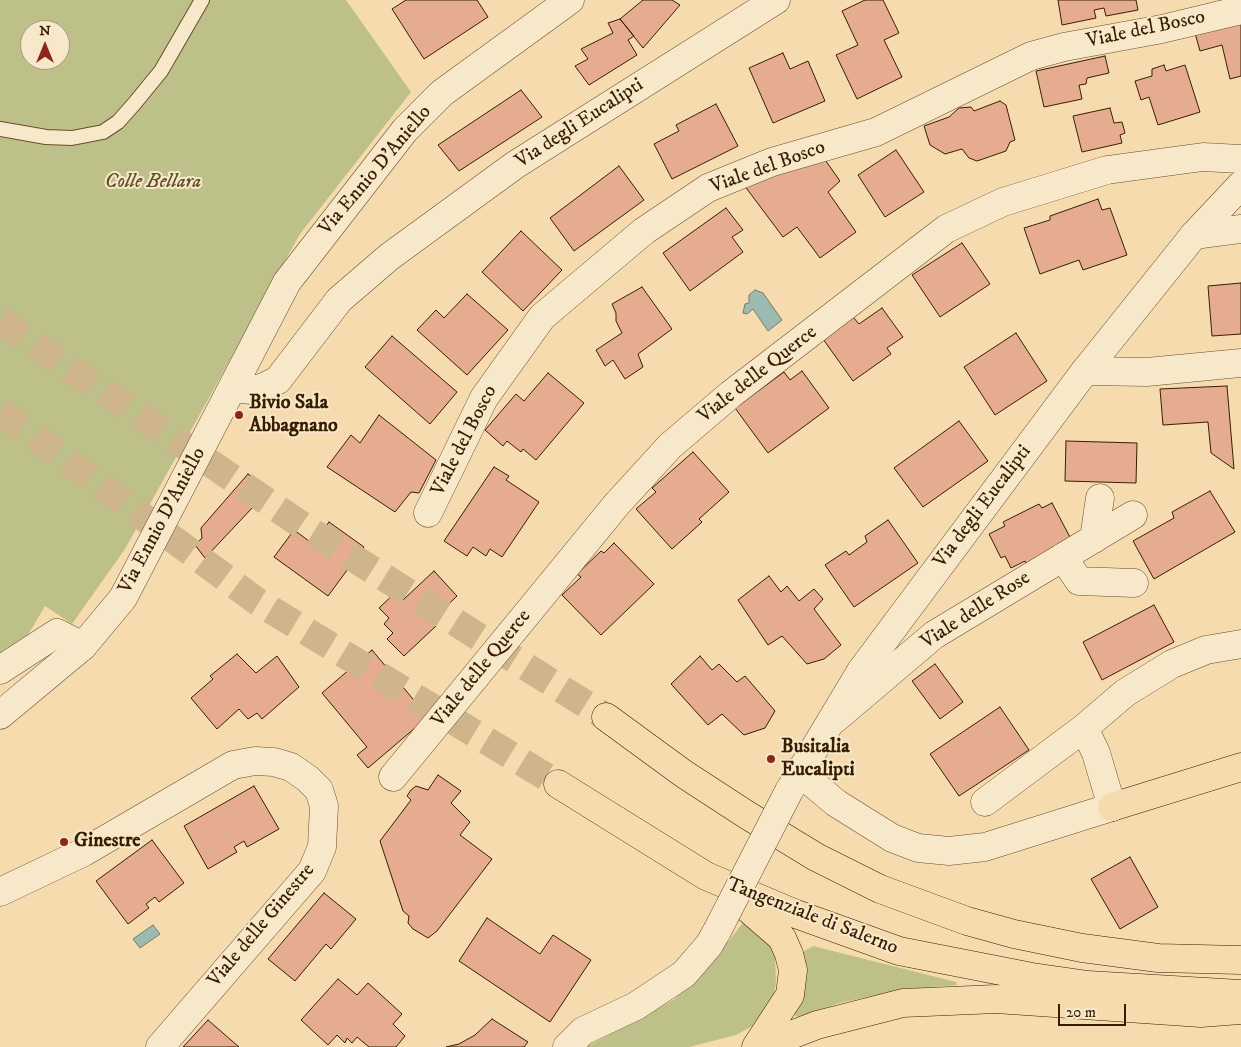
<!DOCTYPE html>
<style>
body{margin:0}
#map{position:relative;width:1241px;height:1047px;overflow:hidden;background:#f5dbae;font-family:"IM FELL DW Pica",serif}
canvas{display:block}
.north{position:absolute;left:20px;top:20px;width:50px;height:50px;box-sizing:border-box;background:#f8e8ca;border:1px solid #ab977a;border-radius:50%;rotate:0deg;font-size:14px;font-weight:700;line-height:20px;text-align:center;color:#381e01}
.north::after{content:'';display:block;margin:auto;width:18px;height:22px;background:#8f2418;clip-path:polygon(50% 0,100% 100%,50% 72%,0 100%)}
.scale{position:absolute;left:1058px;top:1004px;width:68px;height:22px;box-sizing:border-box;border:2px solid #381e01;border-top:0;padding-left:6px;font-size:15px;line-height:18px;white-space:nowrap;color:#381e01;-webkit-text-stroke:4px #f8e8ca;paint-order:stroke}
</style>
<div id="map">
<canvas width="1241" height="1047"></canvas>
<div class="north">N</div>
<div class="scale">20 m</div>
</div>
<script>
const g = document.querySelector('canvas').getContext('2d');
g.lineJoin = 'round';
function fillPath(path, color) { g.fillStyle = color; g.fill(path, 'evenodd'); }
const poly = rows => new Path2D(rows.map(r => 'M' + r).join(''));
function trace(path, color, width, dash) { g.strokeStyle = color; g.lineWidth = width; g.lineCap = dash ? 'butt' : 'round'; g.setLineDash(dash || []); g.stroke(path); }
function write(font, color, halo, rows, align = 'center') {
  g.font = font + ' "IM FELL DW Pica",serif'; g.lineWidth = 4; g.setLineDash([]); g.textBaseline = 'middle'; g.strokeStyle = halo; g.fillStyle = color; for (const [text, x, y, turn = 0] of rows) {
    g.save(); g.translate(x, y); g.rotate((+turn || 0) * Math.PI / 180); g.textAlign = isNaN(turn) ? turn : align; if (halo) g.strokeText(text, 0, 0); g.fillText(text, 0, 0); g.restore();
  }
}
fillPath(poly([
 [0,0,346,0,411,92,300,234,125,549,72,624,45,606,0,682],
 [30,30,60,30,60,60,30,60],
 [749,915,767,936,775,956,776,983,772,1005,760,1022,736,1035,689,1047,586,1047,673,1000,705,971],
 [813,946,956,982,957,985,905,989,839,1003,800,1017,796,1016,793,1013,803,952]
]), '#bec089');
const water = poly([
 [755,290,763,293,782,320,768,331,753,309,747,314,743,313,745,304,749,303,749,295,755,290],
 [153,925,160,934,140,948,133,939,153,925]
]);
fillPath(water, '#9dbab0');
trace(water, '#757c6a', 1);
const building = poly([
 [406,0,477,0,488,17,424,59,392,9,406,0],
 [643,0,672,0,680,5,643,48,620,19,643,0],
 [865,0,883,0,899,33,884,40,902,77,857,99,836,55,858,45,842,11,865,0],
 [1058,0,1136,0,1138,10,1106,16,1104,8,1094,10,1096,18,1062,25,1058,0],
 [620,19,634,36,628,40,637,55,589,85,575,66,588,59,581,49,613,33,608,23,620,19],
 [1241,22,1241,76,1230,79,1222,45,1200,51,1193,26,1241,22],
 [783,53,790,69,808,61,825,101,773,123,749,68,783,53],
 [1105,56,1109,73,1087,78,1086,84,1079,85,1082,99,1044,107,1036,71,1105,56],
 [1164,65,1166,71,1185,65,1200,112,1158,125,1149,97,1141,100,1135,81,1152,76,1152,69,1164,65],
 [521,90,542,117,459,171,438,145,521,90],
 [1000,101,1006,105,1015,140,1010,142,1006,151,977,161,969,158,962,149,945,154,930,145,924,126,949,117,959,108,971,107,974,111,1000,101],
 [716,104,738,146,672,179,654,144,679,131,676,125,716,104],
 [1110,108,1114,123,1122,122,1125,133,1120,135,1122,143,1082,152,1073,116,1110,108],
 [896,150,924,192,885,217,858,175,896,150],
 [821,154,840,181,828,192,856,232,820,258,797,227,783,237,744,185,821,154],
 [619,166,644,200,574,251,550,218,619,166],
 [1098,199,1102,210,1110,208,1127,255,1083,270,1079,260,1040,274,1024,228,1050,220,1050,216,1098,199],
 [726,208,743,230,732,237,743,252,690,291,663,253,726,208],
 [521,231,562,270,523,311,482,272,521,231],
 [962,243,990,284,940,317,912,275,962,243],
 [1241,283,1241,334,1212,336,1208,286,1241,283],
 [642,287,672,329,638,354,643,367,625,379,613,360,605,366,596,350,622,333,616,321,616,313,612,304,642,287],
 [467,294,508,330,467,375,417,330,436,310,444,318,467,294],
 [882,308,903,337,887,348,891,354,853,381,823,339,853,317,859,324,882,308],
 [1016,333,1047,381,995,415,964,367,1016,333],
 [392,336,457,392,430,424,365,367,392,336],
 [802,371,829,408,768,453,735,408,784,372,790,380,802,371],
 [548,373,584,403,536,460,523,449,521,452,507,441,503,446,485,430,516,394,524,401,548,373],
 [1227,386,1234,469,1211,453,1208,422,1163,425,1160,389,1227,386],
 [379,415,436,460,419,493,411,492,395,512,327,467,351,435,360,443,379,415],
 [959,421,988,461,923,507,894,468,959,421],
 [1066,441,1137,443,1136,483,1065,481,1066,441],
 [693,452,729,492,699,519,702,522,672,549,636,509,656,492,652,488,693,452],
 [494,467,509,476,506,480,539,502,502,557,490,549,486,556,473,547,467,556,444,541,494,467],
 [248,474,269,490,205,558,195,545,202,538,201,528,248,474],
 [1210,491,1235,532,1154,579,1133,541,1174,518,1172,512,1210,491],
 [1052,503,1072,541,1027,565,1025,561,1011,568,1005,556,1001,558,989,534,1005,526,1003,522,1039,504,1042,508,1052,503],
 [888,520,918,563,854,607,825,565,846,551,849,555,867,542,865,536,888,520],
 [329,522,364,547,328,596,274,557,294,530,313,544,329,522],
 [614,543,654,584,601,635,562,595,581,577,577,574,601,551,604,553,614,543],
 [434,571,457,596,431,621,436,626,404,656,387,639,393,633,384,624,389,618,379,608,396,592,403,600,434,571],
 [769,576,781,592,787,586,799,601,814,589,823,599,814,609,841,645,824,659,807,664,782,636,768,645,738,600,769,576],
 [1154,605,1174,642,1102,680,1083,642,1154,605],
 [372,650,428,717,368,768,357,755,367,747,322,693,372,650],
 [237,654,256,673,277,656,299,687,262,719,257,713,248,719,239,709,217,729,191,698,213,679,210,676,237,654],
 [700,656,712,670,719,664,737,682,745,676,775,711,765,728,744,735,722,714,708,725,671,684,700,656],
 [935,664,963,702,940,719,912,681,935,664],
 [1000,707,1029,750,959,796,930,754,1000,707],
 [438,775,461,791,451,803,470,822,460,835,492,859,437,931,428,938,413,929,408,923,409,916,403,911,380,841,411,800,407,796,411,790,416,786,428,790,438,775],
 [254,786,279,829,247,847,244,841,234,847,237,852,208,869,184,826,254,786],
 [152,840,184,883,159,902,155,897,146,904,149,908,128,924,96,881,152,840],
 [1130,857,1158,907,1120,929,1091,879,1130,857],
 [324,893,356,919,331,949,326,944,295,981,268,959,324,893],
 [487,918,540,954,553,935,591,960,550,1022,459,961,487,918],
 [338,979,357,995,368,983,402,1014,393,1024,405,1036,396,1047,369,1047,357,1037,352,1043,347,1038,345,1043,337,1035,328,1045,301,1020,338,979],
 [492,1019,528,1042,524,1047,446,1047,459,1044,475,1035,492,1019],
 [208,1020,239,1047,183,1047,208,1020]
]);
fillPath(building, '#e6ac90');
trace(building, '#381e01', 1);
trace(poly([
 [0,321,312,532,606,717],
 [0,411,258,602,558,784]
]), '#cfb58b', 28, [28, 14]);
const service = poly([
 [0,129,46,137,72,138,103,132,118,122,134,104,161,71,202,0]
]);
const minor = poly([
 [1194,235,1241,229],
 [1085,371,1147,372,1241,363],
 [428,513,484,398,542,317,644,231,708,188,772,162,876,132,1031,56,1064,47,1162,29,1241,10],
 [1094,539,1100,498],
 [1063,557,1079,581,1134,583],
 [0,670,57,633,83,646],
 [835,719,934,635,1133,515],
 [393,777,617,504,670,446,731,394,946,229,1003,202,1107,170,1203,157,1241,159],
 [985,802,1084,728],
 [1112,807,1096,753,1084,728,1125,693,1172,664,1206,650,1241,644],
 [0,892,84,852,233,765,255,761,274,762,291,767,308,779,319,790,324,806,322,847,312,871,160,1047]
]);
const tertiary = poly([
 [233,388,252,390,264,387,278,380,339,300,389,257,515,165,776,0],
 [0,715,83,646,123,598,287,282,405,130,442,93,570,0],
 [798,771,836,803,892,838,918,848,949,851,985,847,1112,807],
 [789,791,861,671,1085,371,1194,235,1241,185],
 [567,1047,583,1031,636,1006,684,974,709,945,717,931]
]);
const trunk = poly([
 [606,717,684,774,747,815,816,857,880,889,967,921,1014,934,1082,948,1158,958,1241,960],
 [558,784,706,876,796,914,899,951,1032,977,1088,985,1241,994],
 [1112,807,1241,767],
 [737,899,782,938,789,954,793,970,790,995,756,1047],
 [760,1047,817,1025,903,1003,996,999,1201,1013,1241,1010]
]);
trace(service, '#674d2c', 16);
trace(minor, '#674d2c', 29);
trace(tertiary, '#674d2c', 29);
trace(trunk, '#381e01', 29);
trace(service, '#f8e8ca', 14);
trace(minor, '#f8e8ca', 28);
trace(tertiary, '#f8e8ca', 28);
trace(trunk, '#f5dbae', 28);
const tertiaryBridge = poly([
 [717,931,789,791]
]);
trace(tertiaryBridge, '#674d2c', 29, []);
trace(tertiaryBridge, '#f8e8ca', 28);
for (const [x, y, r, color] of [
 [239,415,5,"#8f2418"],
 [771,759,5,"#8f2418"],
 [64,842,5,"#8f2418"]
]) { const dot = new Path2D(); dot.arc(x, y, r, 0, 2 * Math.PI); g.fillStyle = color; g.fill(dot); trace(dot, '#f8e8ca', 2); }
write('20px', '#381e01', '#f8e8ca', [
 ["Viale del Bosco",1146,30,-12],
 ["Via degli Eucalipti",580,124,-33],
 ["Viale del Bosco",768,168,-20],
 ["Via Ennio D'Aniello",376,171,-50],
 ["Viale delle Querce",758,375,-38],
 ["Viale del Bosco",465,441,-63],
 ["Via degli Eucalipti",983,507,-53],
 ["Via Ennio D'Aniello",163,521,-62],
 ["Viale delle Rose",976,611,-33],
 ["Viale delle Querce",482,669,-51],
 ["Tangenziale di Salerno",812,917,21],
 ["Viale delle Ginestre",262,926,-50]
]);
write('italic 20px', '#604f2a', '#f8e8ca', [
 ["Colle Bellara",153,183]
]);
write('bold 20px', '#381e01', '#f8e8ca', [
 ["Bivio Sala",249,404],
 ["Abbagnano",249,427],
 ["Busitalia",781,748],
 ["Eucalipti",781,771],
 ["Ginestre",74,842]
], 'left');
</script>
